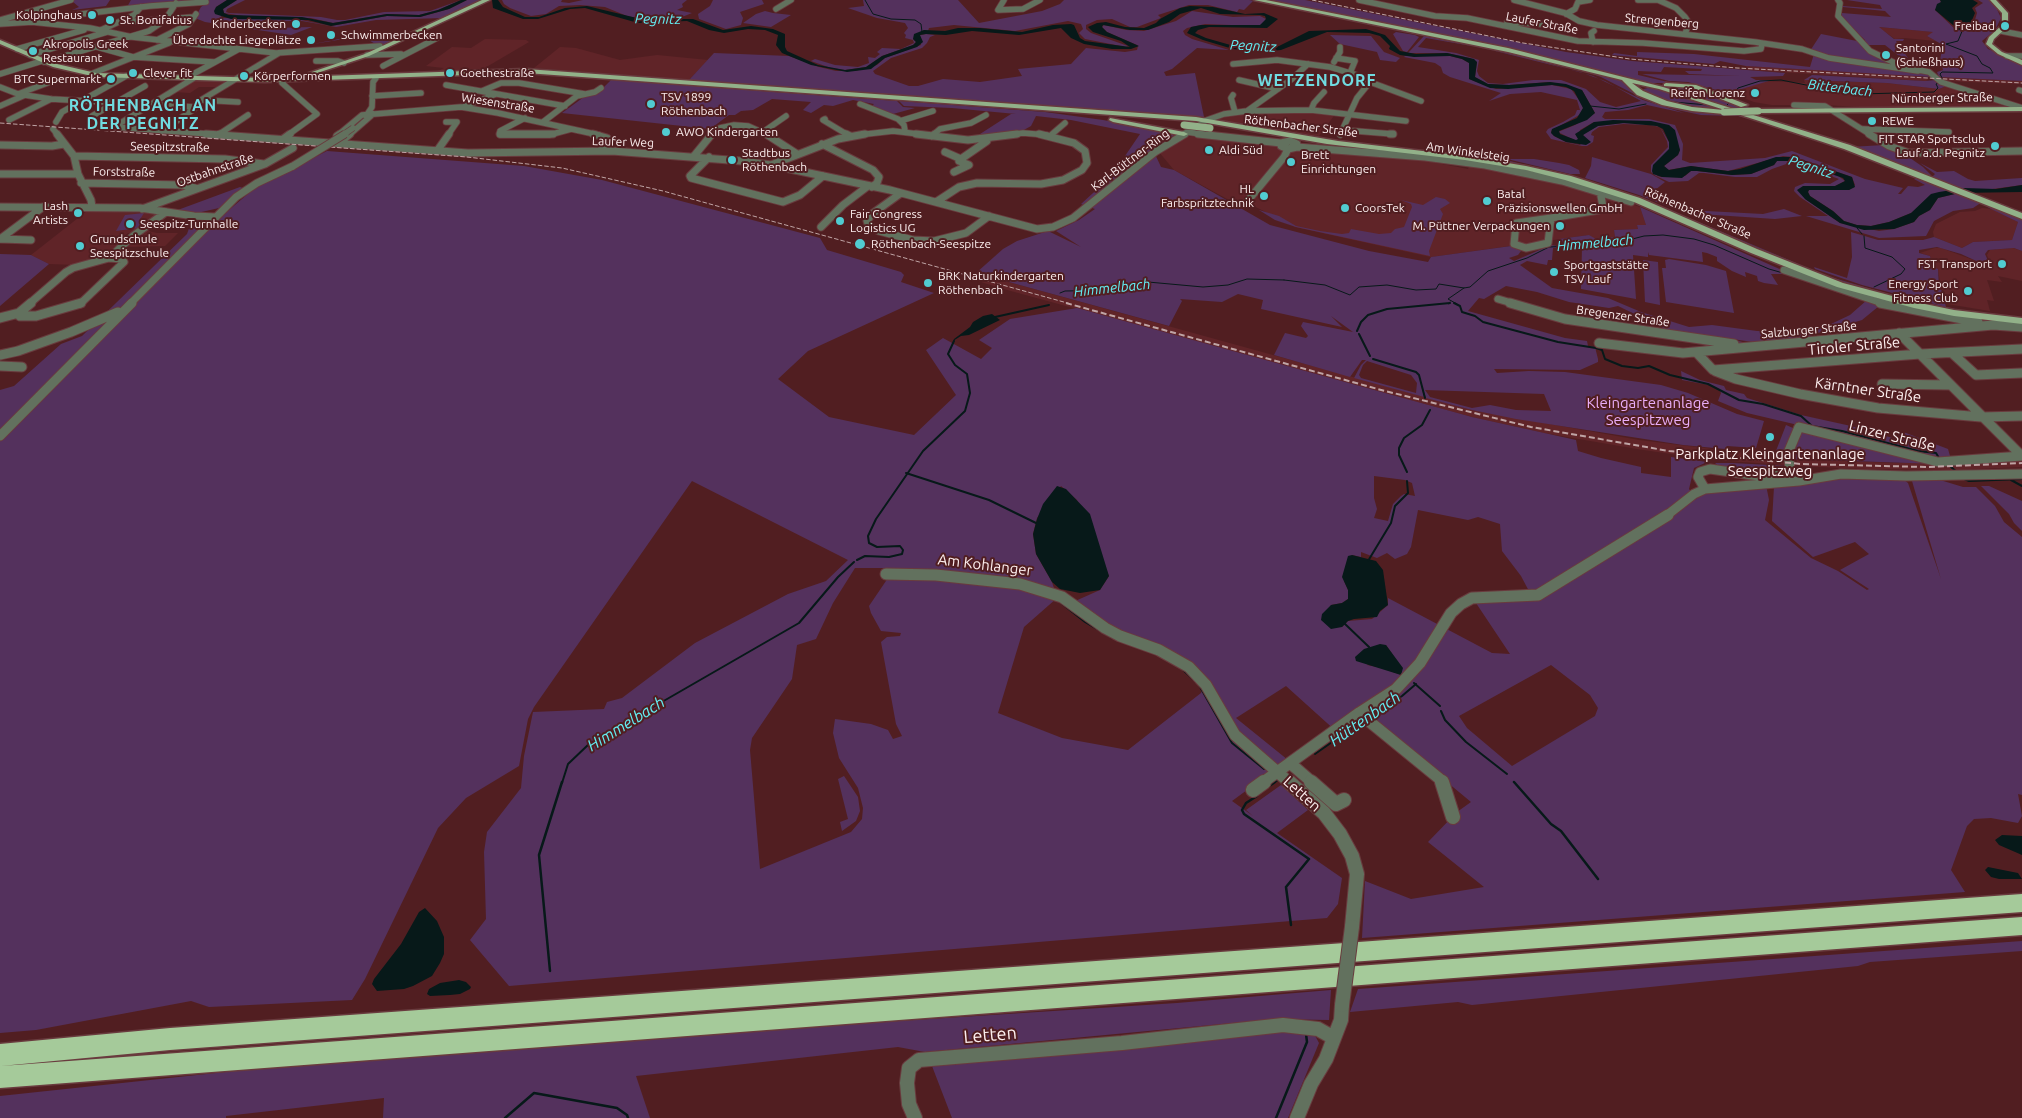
<!DOCTYPE html>
<meta charset="utf-8">
<style>
body{margin:0}
canvas{display:block;background:#511e21}
</style>
<canvas width="2022" height="1118"></canvas>
<script>
const g = document.querySelector('canvas').getContext('2d');
g.lineJoin = 'round';
function fillPath(path, color) { g.fillStyle = color; g.fill(path, 'evenodd'); }
const poly = rows => new Path2D(rows.map(r => 'M' + r).join(''));
function trace(path, color, width, dash) { g.strokeStyle = color; g.lineWidth = width; g.lineCap = dash ? 'butt' : 'round'; g.setLineDash(dash || []); g.stroke(path); }
function write(font, color, halo, rows, align = 'center') {
  g.font = font + ' Ubuntu,sans-serif'; g.lineWidth = 4; g.setLineDash([]); g.textBaseline = 'middle'; g.strokeStyle = halo; g.fillStyle = color; for (const [text, x, y, turn = 0] of rows) {
    g.save(); g.translate(x, y); g.rotate((+turn || 0) * Math.PI / 180); g.textAlign = isNaN(turn) ? turn : align; if (halo) g.strokeText(text, 0, 0); g.fillText(text, 0, 0); g.restore();
  }
}
fillPath(poly([
 [1878,27,1934,32,1927,36,1936,41,1905,38,1895,39],
 [485,39,526,40,529,42,483,69,434,73,444,68,426,66,452,47,471,48],
 [560,47,576,48,620,60,657,55,708,60,689,80,534,68],
 [1746,66,1917,75,1928,79,1926,81,1748,70],
 [1939,77,2022,81,2022,84,1944,81],
 [194,80,227,81,218,87,199,87,190,93,175,92],
 [1804,80,1887,83,1939,89,1949,85,1991,99,2003,106,1892,109,1825,105,1772,105,1754,102,1738,96,1742,89,1767,81,1805,83],
 [1283,111,1336,113,1319,136,1218,120,1226,115],
 [1187,136,1272,144,1280,147,1282,153,1259,186,1240,206,1174,170,1159,152],
 [1295,150,1400,156,1468,169,1470,164,1495,168,1603,194,1640,207,1646,225,1637,225,1638,229,1614,230,1615,237,1596,240,1589,235,1431,257,1295,227,1248,203,1291,152],
 [1982,208,1993,209,2018,222,2012,240,1973,242,1962,248,1934,237,1933,232,1936,224,1960,212,1975,211],
 [87,211,147,213,159,215,133,233,128,233,123,237,127,238,103,260,78,265,49,264,31,255],
 [148,231,157,233,178,233,165,246,127,247],
 [1935,248,1941,248,1984,264,1991,264,1987,255,1990,250,2013,248,2022,251,2022,281,1998,276,2002,282,1987,280,1994,301,1987,300,1990,311,1947,304,1944,291,1941,289,1938,269,1933,267,1930,256,1920,253],
 [976,273,1472,410,1639,440,1786,458,1786,465,1713,460,1637,449,1544,433,1472,417,1000,288,972,279],
 [1796,459,1895,463,2022,459,2022,467,1955,470,1867,469,1799,466]
]), '#602428');
fillPath(poly([
 [74,0,110,0,106,6,72,10,79,7,72,1],
 [131,0,227,0,216,7,222,18,296,19,331,26,387,16,420,17,449,9,467,0,483,0,443,18,376,20,336,27,302,21,249,21,251,24,275,28,312,27,291,35,205,22,195,18,201,7,209,1,127,7],
 [237,0,245,0,227,9,226,12,229,13,321,17,337,20,345,20,384,12,430,11,461,0,438,10,419,15,387,14,333,23,311,18,243,16,224,13,223,9],
 [502,0,562,0,561,2,569,3,583,0,687,0,682,4,683,7,677,10,692,13,682,17,643,19,627,16,605,7,580,5,559,6,546,14,531,16,510,8,504,4],
 [713,0,762,0,764,4,740,12,743,18,741,25,726,29,699,19,698,14,710,6],
 [863,0,958,0,979,23,1042,11,1060,4,1064,0,1249,0,1327,14,1253,1,1244,10,1239,9,1237,12,1208,5,1189,5,1158,15,1161,18,1137,27,1130,27,1112,19,1097,20,1086,25,1086,29,1091,33,1128,46,1126,47,1085,39,1079,33,1083,29,1081,24,1068,21,1015,31,954,25,929,28,928,31,924,30,913,39,916,42,913,45,882,56,866,67,845,70,831,68,811,61,815,59,835,65,858,67,869,63,868,57,875,58,880,54,877,52,882,48,901,49,914,43,913,40,905,38,906,35,904,33,908,28,905,23,877,18,848,8,864,6],
 [1268,0,1305,0,1566,52,1632,61,1785,73,1783,76,1750,77,1756,80,1772,80,1742,89,1738,96,1688,82,1669,81,1642,74,1741,76,1689,74,1685,71,1701,71,1702,69,1664,67,1661,72,1638,71,1638,75,1672,83,1651,83,1426,31],
 [1847,0,1940,0,1941,2,1935,10,1956,30,1965,31,1969,31,1975,20,1977,13,1975,8,1983,3,1978,0,1989,0,1995,5,2001,18,1995,30,1982,41,1988,49,2022,64,2022,81,1939,77,1937,72,1943,70,1940,60,1943,45,1927,36,1933,32,1879,27,1894,39,1904,39,1903,41,1896,41,1908,58,1899,56,1885,45,1867,45,1864,41,1865,40,1841,17,1842,13,1891,17,1885,11,1843,7,1842,6,1882,9,1880,5],
 [765,11,773,13,791,15,771,27,743,23,756,14],
 [1192,11,1233,17,1260,16,1266,19,1263,24,1257,26,1205,24,1187,28,1183,31,1185,35,1192,39,1229,50,1197,48,1172,69,1164,72,1166,76,1195,73,1204,117,689,80,714,53,789,56,819,67,836,71,855,71,877,65,885,58,921,45,920,35,926,34,935,35,930,37,927,43,922,48,891,58,873,71,875,74,909,86,918,86,943,79,980,82,1022,76,1018,69,1071,64,1086,48,1125,52,1137,50,1138,46,1137,45,1107,32,1102,27,1104,25,1126,30,1144,31,1176,21],
 [1396,32,1415,35,1419,37,1407,52,1403,51,1393,34],
 [409,33,386,45,377,45,362,36,313,44,359,35,386,37],
 [1821,34,1857,41,1896,64,1904,67,1832,58,1810,51],
 [1330,35,1371,36,1384,52,1400,58,1396,62,1380,60,1377,52,1340,44],
 [1424,36,1525,57,1593,76,1643,100,1684,113,1647,105,1628,110,1605,112,1602,117,1605,119,1649,119,1675,125,1683,144,1682,160,1690,163,1765,158,1792,151,1865,179,1903,188,1898,194,1901,194,1908,186,1918,187,1925,185,1914,179,1923,178,1952,190,1911,213,1889,222,1871,226,1857,225,1844,221,1833,211,1810,196,1808,192,1809,190,1815,189,1849,190,1855,185,1852,177,1794,157,1783,156,1728,171,1691,166,1668,170,1664,166,1678,155,1680,150,1669,125,1594,122,1580,130,1578,140,1574,140,1558,132,1575,125,1595,113,1582,90,1550,82,1509,85,1488,84,1475,77,1477,62,1470,58,1447,53,1408,53],
 [1426,38,1483,48,1580,72,1605,81,1641,101,1616,107,1600,102,1586,89,1561,80,1533,80,1503,84,1488,83,1479,76,1477,71,1479,60,1456,53,1418,47],
 [1637,52,1694,54,1810,67,1814,54,1922,72,1933,77,1746,66,1720,61,1714,64,1612,55,1614,53,1637,56],
 [1405,56,1450,56,1462,59,1469,63,1469,79,1496,89,1552,85,1571,89,1582,104,1583,108,1581,114,1551,131,1554,136,1566,142,1580,145,1585,139,1583,135,1585,133,1598,126,1624,123,1650,124,1657,126,1660,127,1669,142,1669,149,1657,176,1662,177,1685,176,1691,171,1697,171,1732,175,1751,174,1774,165,1777,161,1785,160,1793,161,1837,175,1845,181,1835,186,1803,186,1805,199,1840,223,1879,231,1894,229,1914,222,1919,216,1930,210,1938,198,1959,193,1982,202,1973,208,1953,211,1934,221,1926,236,1879,238,1806,216,1828,216,1800,197,1794,191,1795,187,1805,183,1830,184,1839,179,1792,162,1772,169,1757,177,1735,177,1704,173,1699,173,1688,181,1669,182,1656,176,1651,172,1651,165,1668,147,1667,141,1660,127,1650,125,1623,124,1599,127,1592,132,1591,135,1594,136,1593,142,1587,146,1582,146,1551,139,1546,132,1548,129,1563,122,1575,115,1577,110,1580,110,1577,100,1541,92,1510,94,1489,101,1501,93,1450,77,1443,73,1441,67,1435,63,1404,57],
 [1566,65,1620,80,1672,107,1740,113,1762,120,1759,121,1738,116,1701,115,1673,109,1644,99,1601,77],
 [1812,75,1925,81,1936,80,1949,85,1939,89,1887,83,1804,80],
 [611,80,897,101,903,107,915,108,893,114,871,107,874,104,853,100,833,106,824,105,811,113,803,110,811,102,772,99,753,110,741,111,735,115,729,115,710,129,562,113,588,94,597,94],
 [1680,86,1700,89,1755,110,1740,110,1683,93,1677,89],
 [1648,88,1659,89,1732,110,1716,111,1677,105,1642,92,1644,89],
 [899,101,1045,112,1103,120,1166,132,1174,135,1154,152,1161,167,1174,170,1270,225,1369,251,1428,262,1431,257,1511,246,1521,251,1518,255,1509,258,1514,261,1551,245,1563,247,1553,248,1552,260,1548,260,1547,265,1527,261,1520,265,1552,288,1608,298,1641,312,1689,327,1712,325,1757,331,1792,332,1831,324,1850,315,1867,300,1879,306,1862,320,1811,335,1818,340,1760,343,1732,339,1746,343,1738,344,1663,330,1662,323,1645,319,1618,306,1609,308,1569,302,1537,292,1506,286,1484,299,1479,298,1468,311,1565,338,1587,341,1588,346,1595,347,1598,359,1598,362,1580,370,1494,369,1497,373,1529,371,1565,372,1661,385,1688,393,1737,414,1764,421,1756,448,1727,446,1725,449,1683,445,1516,419,1472,410,1426,398,1419,377,1424,397,1354,378,1361,365,1366,360,1362,360,1350,377,1274,355,1285,333,1306,338,1308,336,1301,326,1303,322,1353,332,1331,316,1342,327,1261,309,1263,300,1238,294,1222,302,1180,299,1182,301,1169,326,976,273,1003,249,1017,241,1048,231,1081,247,1056,231,1079,220,1095,209,1081,204,1127,162,1125,156,1140,134,1071,120,1036,116,1031,126,1022,131,977,136,1011,114,1016,114,952,108,904,106],
 [1367,361,1411,375,1417,383,1416,393,1361,378,1359,375,1363,365],
 [1425,390,1544,394,1551,411,1516,410,1490,405,1472,408,1430,397],
 [1884,145,1900,151,1923,167,1931,175,1929,176,1850,147],
 [327,151,524,166,602,180,820,238,827,250,901,272,904,275,901,282,934,293,808,351,778,379,829,417,914,435,956,395,926,350,943,338,981,359,992,348,979,340,1010,319,1077,308,1472,417,1576,440,1578,451,1601,458,1641,467,1641,473,1671,477,1671,457,1707,462,1694,468,1689,489,1694,496,1700,493,1766,485,1769,500,1765,520,1811,558,1838,571,1867,590,1869,589,1840,570,1869,554,1855,542,1813,557,1772,521,1774,487,1845,478,1904,480,1908,483,1941,579,1912,481,1940,480,1963,487,1976,487,1995,506,2004,522,2022,537,2022,795,2018,794,2022,816,2018,823,1991,818,1974,819,1967,826,1951,870,1965,892,1362,938,1365,881,1411,899,1484,887,1428,842,1457,812,1471,802,1365,714,1337,732,1286,686,1236,718,1288,760,1232,801,1253,816,1246,810,1281,785,1308,810,1277,833,1342,878,1338,904,1327,918,509,986,470,940,486,919,484,852,487,832,521,788,524,756,533,712,604,709,607,702,622,698,695,643,788,594,826,581,848,560,692,481,534,707,528,719,519,766,466,798,438,828,365,979,352,1000,209,1007,191,1001,36,1030,0,1033,0,390,14,386,61,344,82,336,187,234,192,220,215,222,256,187],
 [1374,476,1405,480,1412,483,1415,496,1404,494,1401,496,1393,504,1388,521,1374,518,1377,509,1374,498],
 [1061,486,1077,500,1109,576,1100,590,1073,602,1121,635,1206,681,1201,693,1128,750,1062,738,998,713,1024,627,1057,598,1052,582,1036,554,1033,534,1037,518],
 [1418,510,1468,520,1478,517,1500,524,1502,551,1521,576,1530,593,1476,603,1510,654,1492,653,1388,598,1388,605,1372,619,1348,621,1342,627,1331,605,1342,603,1348,599,1348,590,1344,581,1352,555,1361,557,1361,552,1377,558,1387,553,1395,559,1407,554,1411,547],
 [855,568,890,568,928,574,888,578,869,606,871,613,881,631,901,633,900,636,887,637,881,642,896,724,902,736,893,739,888,730,871,724,835,719,833,733,839,758,858,788,863,808,862,819,851,832,760,869,750,750,752,738,792,679,797,645,816,639,833,603],
 [1386,645,1393,655,1401,675,1382,668,1367,665],
 [1551,665,1590,695,1598,708,1595,716,1512,766,1467,728,1459,716],
 [1592,157,1651,174,1665,182,1649,195,1687,210,1763,214,1784,209,1802,216,1775,219,1685,213,1639,195,1585,178,1591,166],
 [1502,159,1586,180,1639,197,1827,276,1906,299,1981,314,1938,309,1856,288,1804,270,1662,208,1502,162],
 [1507,159,1534,159,1559,163,1569,165,1579,170,1580,174,1570,174],
 [1920,163,1937,172,1954,171,1968,179,1975,181,2022,178,2022,185,1985,190,1961,189,1932,177,1935,174],
 [240,187,243,188,219,208,197,213,175,211],
 [1436,197,1445,199,1450,203,1440,209,1443,214,1429,251,1430,256,1296,227,1275,220,1259,210,1279,216,1296,226,1320,231,1342,234,1349,233,1351,229,1379,234,1391,233,1395,229,1404,227,1412,207,1411,204,1401,200,1423,205],
 [1987,204,2022,219,2022,251,2014,248,1988,250,1985,254,1989,263,1983,264,1961,254,1937,247,1919,250,1919,253,1930,256,1933,267,1938,269,1939,288,1942,291,1946,307,1862,285,1815,269,1814,267,1847,278,1852,257,1851,232,1878,240,1923,240,1934,237,1962,248,1973,242,2012,240,2018,222,1991,209,1986,206],
 [1640,207,1784,271,1831,290,1784,274,1771,274,1778,285,1785,286,1764,283,1758,281,1757,276,1745,272,1746,277,1732,271,1717,261,1717,257,1707,253,1702,252,1703,262,1649,255,1648,252,1648,257,1633,255,1636,299,1581,289,1582,247,1598,244,1570,247,1559,239,1589,235,1596,239,1615,237,1614,230,1638,229,1637,225,1646,225],
 [144,213,139,221,142,221,138,228,116,231,125,215],
 [0,254,31,255,49,264,0,306],
 [1669,259,1706,265,1726,271,1734,313,1666,302,1662,268,1666,268,1665,260],
 [1643,260,1658,262,1660,305,1645,302],
 [1681,371,1700,380,1724,386,1726,390,1744,394,1747,398,1801,415,1851,426,1896,439,1894,431,1906,433,1948,449,1950,456,1960,458,1943,459,1747,413,1718,401,1721,393,1719,389,1709,385,1682,380],
 [1786,425,1793,428,1795,430,1783,453,1786,458,1774,456],
 [1802,431,1939,464,1792,459],
 [1715,463,1732,463,1787,466,1783,472,1778,473,1722,469],
 [1981,486,1989,486,2022,501,2022,531,2014,523,2009,514],
 [844,776,858,797,860,811,856,821,842,831,840,822,848,819,838,779],
 [2022,941,2022,951,1870,962,1858,966,1472,1005,1458,1002,1350,1012,1358,989],
 [1331,990,1329,1020,1275,1019,925,1052,898,1047,636,1076,650,1118,383,1118,384,1098,226,1116,226,1118,0,1118,0,1096,244,1070,899,1021,1177,1003],
 [1277,1031,1313,1032,1319,1043,1288,1118,952,1118,932,1066]
]), '#54315d');
fillPath(poly([
 [227,0,237,0,223,9,224,13,229,15,302,17,333,23,387,14,419,15,438,10,461,0,467,0,449,9,420,17,387,16,331,26,308,20,231,19,215,14,214,11,216,7],
 [492,0,498,0,503,7,525,17,539,17,565,8,587,6,641,19,693,19,723,30,751,26,773,29,785,34,785,47,787,51,818,65,845,70,866,67,882,56,913,45,916,42,913,39,914,34,924,30,945,31,958,28,980,28,1022,32,1053,25,1071,24,1074,25,1080,38,1085,41,1130,47,1121,41,1093,32,1088,27,1097,23,1106,22,1125,27,1144,28,1156,23,1160,19,1180,8,1190,6,1213,7,1245,14,1264,13,1278,19,1267,28,1209,27,1198,30,1195,33,1206,38,1241,48,1263,49,1279,46,1309,31,1366,29,1385,35,1400,51,1416,54,1447,53,1474,59,1477,62,1475,77,1488,84,1509,85,1550,82,1566,84,1582,90,1595,113,1587,120,1559,131,1560,134,1576,140,1578,139,1575,134,1594,122,1613,120,1651,121,1669,125,1675,130,1680,150,1678,155,1664,166,1669,170,1691,166,1728,171,1740,169,1776,157,1794,157,1852,177,1855,187,1849,190,1809,190,1808,192,1810,196,1833,211,1844,221,1857,225,1871,226,1889,222,1911,213,1931,194,1939,192,1964,188,1996,189,2022,185,2022,192,1959,193,1938,198,1930,210,1919,216,1914,222,1894,229,1864,230,1840,223,1805,199,1797,190,1803,186,1835,186,1845,181,1843,178,1793,161,1777,161,1774,165,1751,174,1732,175,1697,171,1691,171,1682,178,1662,177,1653,174,1652,171,1653,165,1669,149,1669,142,1663,129,1657,126,1624,123,1598,126,1583,135,1591,142,1586,145,1566,142,1554,136,1551,133,1552,129,1577,118,1583,108,1574,91,1566,87,1552,85,1508,89,1490,88,1469,79,1469,63,1462,59,1450,56,1414,57,1400,55,1389,49,1390,46,1380,36,1369,33,1327,32,1281,50,1261,52,1233,49,1203,40,1187,33,1191,27,1201,25,1260,25,1266,19,1265,16,1260,15,1220,14,1201,8,1180,14,1169,22,1148,30,1130,30,1103,25,1102,27,1107,32,1139,46,1131,49,1112,49,1084,44,1071,38,1061,28,1019,35,972,31,946,35,926,34,920,35,923,42,917,47,885,58,871,69,847,72,811,65,782,53,776,45,778,35,765,30,748,29,724,33,709,30,687,21,638,23,585,8,570,9,538,19,523,19,493,8],
 [1940,0,1973,0,1978,3,1972,8,1975,13,1968,30,1959,30,1935,10,1937,4,1941,2],
 [992,314,1000,320,969,335,961,336,953,341,954,339,970,327,973,322,983,316],
 [1057,486,1066,489,1090,514,1109,576,1100,590,1080,593,1060,589,1052,582,1036,554,1033,534,1037,519,1043,504],
 [1352,555,1376,561,1383,570,1388,605,1380,611,1377,617,1354,619,1348,621,1342,627,1331,629,1321,620,1322,614,1331,605,1342,603,1348,599,1348,590,1342,577,1348,556],
 [1380,644,1386,645,1403,668,1401,675,1356,661,1355,657,1364,649],
 [2002,835,2022,836,2022,855,1999,845,1995,840],
 [1988,867,2018,873,2022,879,1999,879,1991,877,1985,870],
 [425,908,437,921,444,937,444,954,440,963,432,976,413,986,404,989,377,991,372,984,374,979,401,944,419,912],
 [459,980,466,982,471,987,470,989,460,994,450,995,430,996,427,994,429,989,440,983]
]), '#071919');
trace(poly([
 [865,0,873,14,891,19,915,20,921,24,922,32],
 [1943,80,1940,74,1942,72,1993,73,1990,68,1982,64,1977,56,1946,44,1958,41,1963,29],
 [1735,93,1738,88,1760,81,1781,80,1826,89,1835,88,1860,94,1934,92,1938,88,1936,84,1940,82],
 [1673,102,1708,105],
 [1727,105,1729,103],
 [1590,106,1619,109,1646,104],
 [1857,228,1862,234],
 [1864,236,1865,248,1892,257,1905,269,1901,274,1874,287],
 [1284,280,1325,285,1350,295,1359,287,1387,285,1416,290,1436,289,1439,284,1464,288,1470,287,1488,271,1527,258,1549,247,1613,244,1644,236,1663,235,1694,239,1714,245,1769,269,1783,273],
 [1060,293,1065,291,1120,290,1148,282,1203,287,1228,285,1247,279,1284,280],
 [1449,304,1450,302],
 [1457,304,1448,299,1464,288]
]), '#071919', 1);
trace(poly([
 [1454,303,1460,306,1462,312,1475,316,1483,322,1558,342,1596,348,1602,350,1605,359,1622,366,1638,368,1649,366,1670,375,1708,384,1739,400,1763,404,1801,416,1812,426,1842,431,1918,451,1936,453,1939,458],
 [995,317,1049,305],
 [1357,331,1361,322,1368,315,1387,309,1450,303],
 [1359,334,1370,356],
 [1373,359,1416,372,1419,375,1425,398],
 [1951,467,1957,472],
 [1407,472,1399,455,1399,448,1404,438,1422,425,1430,410],
 [906,473,989,500,1036,523],
 [1964,479,1969,481,2022,479],
 [2011,480,2022,486],
 [857,560,865,556,889,557,902,554,903,550,900,546,877,547,869,543,868,536,876,519,923,451,965,411,970,393,967,374,955,365,948,354,954,341],
 [1368,561,1391,523,1395,506,1408,493,1407,481],
 [1061,603,1085,622,1112,638],
 [1344,623,1369,647],
 [1181,668,1196,682],
 [1414,683,1440,706],
 [1199,685,1232,743,1264,769],
 [1441,711,1445,720,1466,742,1507,774],
 [1371,716,1402,696,1416,684],
 [1315,754,1362,721],
 [562,783,568,764,589,744,799,623,838,577,854,562],
 [1273,783,1278,780]
]), '#071919', 2);
trace(poly([
 [1514,782,1551,824,1561,831,1598,879],
 [1268,787,1275,782],
 [1257,796,1246,803,1242,810,1244,814,1309,859,1286,887,1291,925],
 [550,971,539,855,562,782],
 [505,1118,534,1093,617,1108,627,1115,628,1118],
 [1276,1118,1307,1042,1306,1034]
]), '#071919', 2.5);
const minorFar4 = poly([
 [1004,0,998,10,1023,9,1040,0],
 [1359,0,1435,16,1467,18,1578,41,1643,43,1744,51,1761,49,1762,44],
 [1514,0,1565,13,1579,21,1597,25,1755,42,1802,49,1829,58,1918,71],
 [1638,0,1660,0],
 [1658,0,1676,8,1685,17,1689,23,1685,34],
 [1838,0,1840,3,1838,16,1870,51,1897,64],
 [776,9,791,0],
 [1566,14,1575,9,1578,2,1590,0],
 [38,19,150,6,206,2],
 [0,20,71,0],
 [122,22,194,17],
 [1507,22,1555,25],
 [0,24,32,22,90,28,132,37,276,53,380,46],
 [101,30,134,15,141,7],
 [2001,31,2022,35],
 [157,40,189,24,196,14],
 [1593,42,1591,33,1594,31],
 [97,47,133,57,214,62],
 [17,49,84,30],
 [30,55,107,32],
 [367,55,401,54],
 [2007,56,2022,56],
 [1336,58,1355,61,1350,73],
 [316,61,338,61,344,63],
 [44,62,149,31,165,20,176,3],
 [1334,62,1340,52,1340,47],
 [1233,64,1277,60,1330,67,1363,77,1370,82,1421,101],
 [383,66,439,37],
 [1914,69,1929,72,1941,82,2022,108],
 [0,74,42,61],
 [91,74,169,43],
 [186,78,239,49],
 [284,80,282,83,317,114,288,135],
 [1239,80,1278,89],
 [446,85,565,106],
 [0,87,18,94,51,99,194,107],
 [2019,90,2022,91],
 [482,91,501,83,519,83,585,94],
 [18,94,50,82],
 [1233,95,1231,98,1235,112],
 [372,96,421,93],
 [201,100,238,102],
 [860,104,898,119,904,125,905,131],
 [1794,105,1825,106,1871,135],
 [0,106,25,95],
 [463,107,496,94],
 [1311,110,1314,103,1324,92],
 [1247,111,1292,79,1308,64],
 [92,116,145,86],
 [366,116,372,107,373,82,376,78],
 [525,118,500,131,500,135,549,135,571,129],
 [825,119,823,120,848,135],
 [9,120,51,99],
 [900,121,933,111],
 [56,122,62,112,126,76],
 [446,122,457,122,448,135],
 [543,122,577,96,595,92,601,88],
 [114,127,223,135],
 [114,127,194,78],
 [53,129,58,135],
 [1863,129,1949,132],
 [1343,130,1393,134],
 [162,131,194,109,201,100,279,53],
 [763,132,786,116],
 [1187,132,1207,135],
 [218,135,248,115],
 [338,135,362,115,461,107,498,113,599,135],
 [349,135,373,114],
 [711,135,720,128,734,125,748,126,768,135],
 [858,135,893,131,927,135],
 [933,135,940,129,971,123,986,115],
 [1007,135,1023,133,1047,135],
 [1051,135,1065,123],
 [1183,135,1207,120,1224,114,1247,111,1311,110,1406,121],
 [1340,135,1357,98,1370,82]
]);
const minorFar3 = poly([
 [57,134,74,156,78,174,91,200,92,207],
 [206,134,468,153,612,151,742,161,771,165,890,190,1037,229,1053,227,1073,218,1155,152,1185,134],
 [500,134,553,134],
 [593,134,607,138,602,151],
 [766,134,797,154],
 [846,134,850,136],
 [916,134,968,140,1017,134],
 [1198,134,1281,143,1290,141,1297,144,1297,147],
 [1390,134,1393,134],
 [1869,134,1889,146,1909,153,2022,151],
 [218,135,220,134],
 [337,136,340,134],
 [932,136,935,134],
 [283,139,290,134],
 [344,139,350,134],
 [1281,143,1281,146,1288,149,1297,147,1425,157,1485,165,1562,181,1631,202],
 [822,144,873,170,879,177,877,183,872,187],
 [0,145,52,146,64,144],
 [437,151,449,134],
 [945,152,961,159,987,141,987,138],
 [74,156,225,159,264,164],
 [694,156,712,134],
 [709,157,690,176,691,178,783,202,800,195,823,176],
 [771,165,838,139,865,134],
 [954,172,969,165,959,161,961,159],
 [0,174,78,174],
 [81,183,183,185,195,188],
 [901,193,872,214,867,221,869,226,879,231,913,240,934,241,966,233,989,216],
 [936,202,959,187,977,183,1041,184,1063,180,1082,170,1087,163,1085,151,1074,143,1039,134],
 [1246,203,1284,157,1288,149],
 [0,207,140,208,194,216,216,217],
 [142,209,265,164,293,148],
 [1551,218,1548,243,1526,248,1514,244,1516,223,1551,218],
 [1551,218,1599,210,1603,207,1600,191],
 [821,227,843,205,868,186],
 [0,239,43,207],
 [0,239,31,240],
 [109,258,133,236,166,212],
 [1784,270,1885,304],
 [1498,299,1515,304],
 [29,304,66,272,73,268,109,258],
 [80,304,124,262,122,259,109,258],
 [130,304,236,197,257,183,293,166]
]);
const minorFar2 = poly([
 [31,303,19,313,20,316,36,316,81,303],
 [1510,303,1565,319,1734,344],
 [1880,303,1978,322],
 [0,318,19,313],
 [1599,343,1683,353,1993,325,2022,327],
 [1696,352,1713,370,1920,354,2022,349],
 [1952,353,1976,375,2022,373],
 [0,355,18,351,71,332,118,312],
 [0,366,22,367],
 [1715,371,1736,379,1800,394,1878,408,1981,417,2022,416],
 [1882,384,1949,385],
 [0,436,132,303],
 [1705,489,1698,477,1700,472,1710,469,1759,476,1788,472,1790,469,1788,453,1799,427,1938,462,2022,456,1899,333],
 [1666,516,1694,494,1705,489,1799,481,1841,474,1906,476,2022,474]
]);
const minorFar1 = poly([
 [886,574,936,575,1020,584,1062,597,1105,628,1120,636,1159,650,1189,667,1206,685,1235,735,1290,783],
 [1359,713,1441,780,1442,783],
 [1290,763,1313,783],
 [1262,783,1359,713,1396,689,1420,663,1451,613,1461,604,1472,598,1538,595,1668,515]
]);
const minor = poly([
 [1289,782,1324,813,1340,834,1352,856,1357,874,1352,927],
 [1311,782,1336,804,1344,800],
 [1442,782,1453,817],
 [1253,790,1264,782],
 [915,1118,909,1104,907,1083,909,1068,919,1060,1122,1043,1283,1025,1318,1029,1334,1038],
 [1297,1118,1311,1084,1326,1059,1341,1020,1342,1005]
]);
const major = poly([
 [482,0,490,0,369,56,311,75,306,74,365,54,482,0],
 [1254,0,1266,0,1508,48,1663,87,1850,145,2022,213,2022,219,1844,149,1756,120,1659,89,1632,83,1643,91,1667,101,1692,107,1724,110,1728,112,1724,114,1692,111,1662,105,1637,95,1622,80,1508,52,1254,0],
 [1990,0,1996,0,2008,13,2008,26,1994,39,1992,44,2002,52,2022,60,2022,65,1998,54,1986,44,1989,37,2002,25,2002,13,1990,0],
 [0,40,57,64,96,73,265,78,526,69,1196,117,1338,141,1465,156,1526,166,1571,176,1640,198,1757,249,1843,283,1915,302,1954,310,2022,318,2022,324,1954,316,1914,308,1837,287,1751,253,1634,202,1565,180,1526,170,1465,160,1327,144,1196,121,526,73,265,82,96,77,53,67,0,44,0,40],
 [1666,83,1696,85,1748,105,1741,107,1693,88,1664,86,1664,84,1666,83],
 [2022,107,2022,111,1758,113,1754,111,1758,109,2022,107],
 [1110,118,1184,132,1188,134,1184,136,1113,122,1109,120,1110,118]
]);
const highway = poly([
 [2022,894,2022,912,170,1050,1,1066,2022,917,2022,935,0,1088,0,1044,170,1028,2022,894]
]);
trace(minorFar4, '#693b3e', 7);
trace(minorFar3, '#693b3e', 9);
trace(minorFar2, '#693b3e', 11);
trace(minorFar1, '#693b3e', 13);
trace(minor, '#693b3e', 16);
trace(major, '#693b3e', 3);
trace(highway, '#693b3e', 3);
trace(minorFar4, '#62715e', 5.5);
trace(minorFar3, '#62715e', 7);
trace(minorFar2, '#62715e', 9);
trace(minorFar1, '#62715e', 11);
trace(minor, '#62715e', 14);
fillPath(major, '#92b189');
fillPath(highway, '#a5ca9a');
trace(poly([
 [1312,0,1523,43,1630,59,1737,68,2022,83],
 [0,123,467,157,562,168,663,191,1071,304]
]), '#bfa4a5', 1, [4.5, 2]);
trace(poly([
 [1066,303,1385,391,1531,427,1669,451,1801,464,1926,467,2022,463]
]), '#bfa4a5', 2, [6, 3]);
const minorBridgeFar2 = poly([
 [343,135,353,128]
]);
const minorBridgeFar1 = poly([
 [293,166,345,134]
]);
const minorBridge = poly([
 [1342,1005,1352,927]
]);
const majorBridge = poly([
 [1724,112,1758,111],
 [1184,125,1210,128]
]);
trace(minorBridgeFar2, '#693b3e', 7, []);
trace(minorBridgeFar1, '#693b3e', 9, []);
trace(minorBridge, '#693b3e', 16, []);
trace(majorBridge, '#693b3e', 8, []);
trace(minorBridgeFar2, '#62715e', 5.5);
trace(minorBridgeFar1, '#62715e', 7);
trace(minorBridge, '#62715e', 14);
trace(majorBridge, '#92b189', 7);
for (const [x, y, r, color] of [
 [92,15,5,"#51ccd1"],
 [110,20,5,"#51ccd1"],
 [296,24,5,"#51ccd1"],
 [2005,26,5,"#51ccd1"],
 [331,35,5,"#51ccd1"],
 [311,40,5,"#51ccd1"],
 [33,51,5,"#51ccd1"],
 [1886,55,5,"#51ccd1"],
 [133,73,5,"#51ccd1"],
 [450,73,5,"#51ccd1"],
 [244,76,5,"#51ccd1"],
 [111,79,5,"#51ccd1"],
 [1755,93,5,"#51ccd1"],
 [651,104,5,"#51ccd1"],
 [1872,121,5,"#51ccd1"],
 [666,132,5,"#51ccd1"],
 [1995,146,5,"#51ccd1"],
 [1209,150,5,"#51ccd1"],
 [732,160,5,"#51ccd1"],
 [1291,162,5,"#51ccd1"],
 [1264,196,5,"#51ccd1"],
 [1487,201,5,"#51ccd1"],
 [1345,208,5,"#51ccd1"],
 [78,213,5,"#51ccd1"],
 [840,221,5,"#51ccd1"],
 [130,224,5,"#51ccd1"],
 [1560,226,5,"#51ccd1"],
 [860,244,6,"#51ccd1"],
 [80,246,5,"#51ccd1"],
 [2002,264,5,"#51ccd1"],
 [1554,272,5,"#51ccd1"],
 [928,283,5,"#51ccd1"],
 [1968,291,5,"#51ccd1"],
 [1770,437,5,"#51ccd1"]
]) { const dot = new Path2D(); dot.arc(x, y, r, 0, 2 * Math.PI); g.fillStyle = color; g.fill(dot); trace(dot, '#511e21', 2); }
write('12px', '#fceeee', '#511e21', [
 ["Kolpinghaus",82,15,"right"],
 ["St. Bonifatius",120,20],
 ["Kinderbecken",286,24,"right"],
 ["Freibad",1995,26,"right"],
 ["Schwimmerbecken",341,35],
 ["Überdachte Liegeplätze",301,40,"right"],
 ["Akropolis Greek",43,44],
 ["Restaurant",43,58],
 ["Santorini",1896,48],
 ["(Schießhaus)",1896,62],
 ["Clever fit",143,73],
 ["Goethestraße",460,73],
 ["Körperformen",254,76],
 ["BTC Supermarkt",101,79,"right"],
 ["Reifen Lorenz",1745,93,"right"],
 ["TSV 1899",661,97],
 ["Röthenbach",661,111],
 ["REWE",1882,121],
 ["AWO Kindergarten",676,132],
 ["FIT STAR Sportsclub",1985,139,"right"],
 ["Lauf a.d. Pegnitz",1985,153,"right"],
 ["Aldi Süd",1219,150],
 ["Stadtbus",742,153],
 ["Röthenbach",742,167],
 ["Brett",1301,155],
 ["Einrichtungen",1301,169],
 ["HL",1254,189,"right"],
 ["Farbspritztechnik",1254,203,"right"],
 ["Batal",1497,194],
 ["Präzisionswellen GmbH",1497,208],
 ["Lash",68,206,"right"],
 ["Artists",68,220,"right"],
 ["CoorsTek",1355,208],
 ["Fair Congress",850,214],
 ["Logistics UG",850,228],
 ["Seespitz-Turnhalle",140,224],
 ["M. Püttner Verpackungen",1550,226,"right"],
 ["Grundschule",90,239],
 ["Seespitzschule",90,253],
 ["Röthenbach-Seespitze",871,244],
 ["FST Transport",1992,264,"right"],
 ["Sportgaststätte",1564,265],
 ["TSV Lauf",1564,279],
 ["BRK Naturkindergarten",938,276],
 ["Röthenbach",938,290],
 ["Energy Sport",1958,284,"right"],
 ["Fitness Club",1958,298,"right"]
], 'left');
write('12px', '#fceeee', '#511e21', [
 ["Strengenberg",1662,21,5],
 ["Laufer Straße",1542,23,11],
 ["Nürnberger Straße",1942,98,-1],
 ["Wiesenstraße",498,103,9],
 ["Röthenbacher Straße",1301,126,7],
 ["Laufer Weg",623,142,2],
 ["Seespitzstraße",170,147,1],
 ["Am Winkelsteig",1468,152,8],
 ["Karl-Büttner-Ring",1130,160,-37],
 ["Ostbahnstraße",215,170,-19],
 ["Forststraße",124,172,1],
 ["Röthenbacher Straße",1698,213,23],
 ["Bregenzer Straße",1623,316,8],
 ["Salzburger Straße",1809,330,-5]
]);
write('italic 14px', '#63eff4', '#511e21', [
 ["Pegnitz",658,19,1],
 ["Pegnitz",1253,46,3],
 ["Bitterbach",1840,88,7],
 ["Pegnitz",1811,167,18],
 ["Himmelbach",1595,243,-5],
 ["Himmelbach",1112,288,-6]
]);
write('15px', '#fceeee', '#511e21', [
 ["Tiroler Straße",1854,346,-5],
 ["Kärntner Straße",1868,390,8],
 ["Linzer Straße",1892,436,14],
 ["Am Kohlanger",985,565,7],
 ["Letten",1302,794,42]
]);
write('15px', '#e8adf8', '#511e21', [
 ["Kleingartenanlage",1648,403],
 ["Seespitzweg",1648,420]
]);
write('15px', '#fceeee', '#511e21', [
 ["Parkplatz Kleingartenanlage",1770,454],
 ["Seespitzweg",1770,471]
]);
g.letterSpacing = '1px';
write('bold 16px', '#70dce1', '#511e21', [
 ["WETZENDORF",1317,81],
 ["RÖTHENBACH AN",143,106],
 ["DER PEGNITZ",143,124]
]);
g.letterSpacing = '0px';
write('italic 16px', '#63eff4', '#511e21', [
 ["Hüttenbach",1365,719,-35],
 ["Himmelbach",626,724,-32]
]);
write('18px', '#fceeee', '#511e21', [
 ["Letten",990,1035,-5]
]);
</script>
